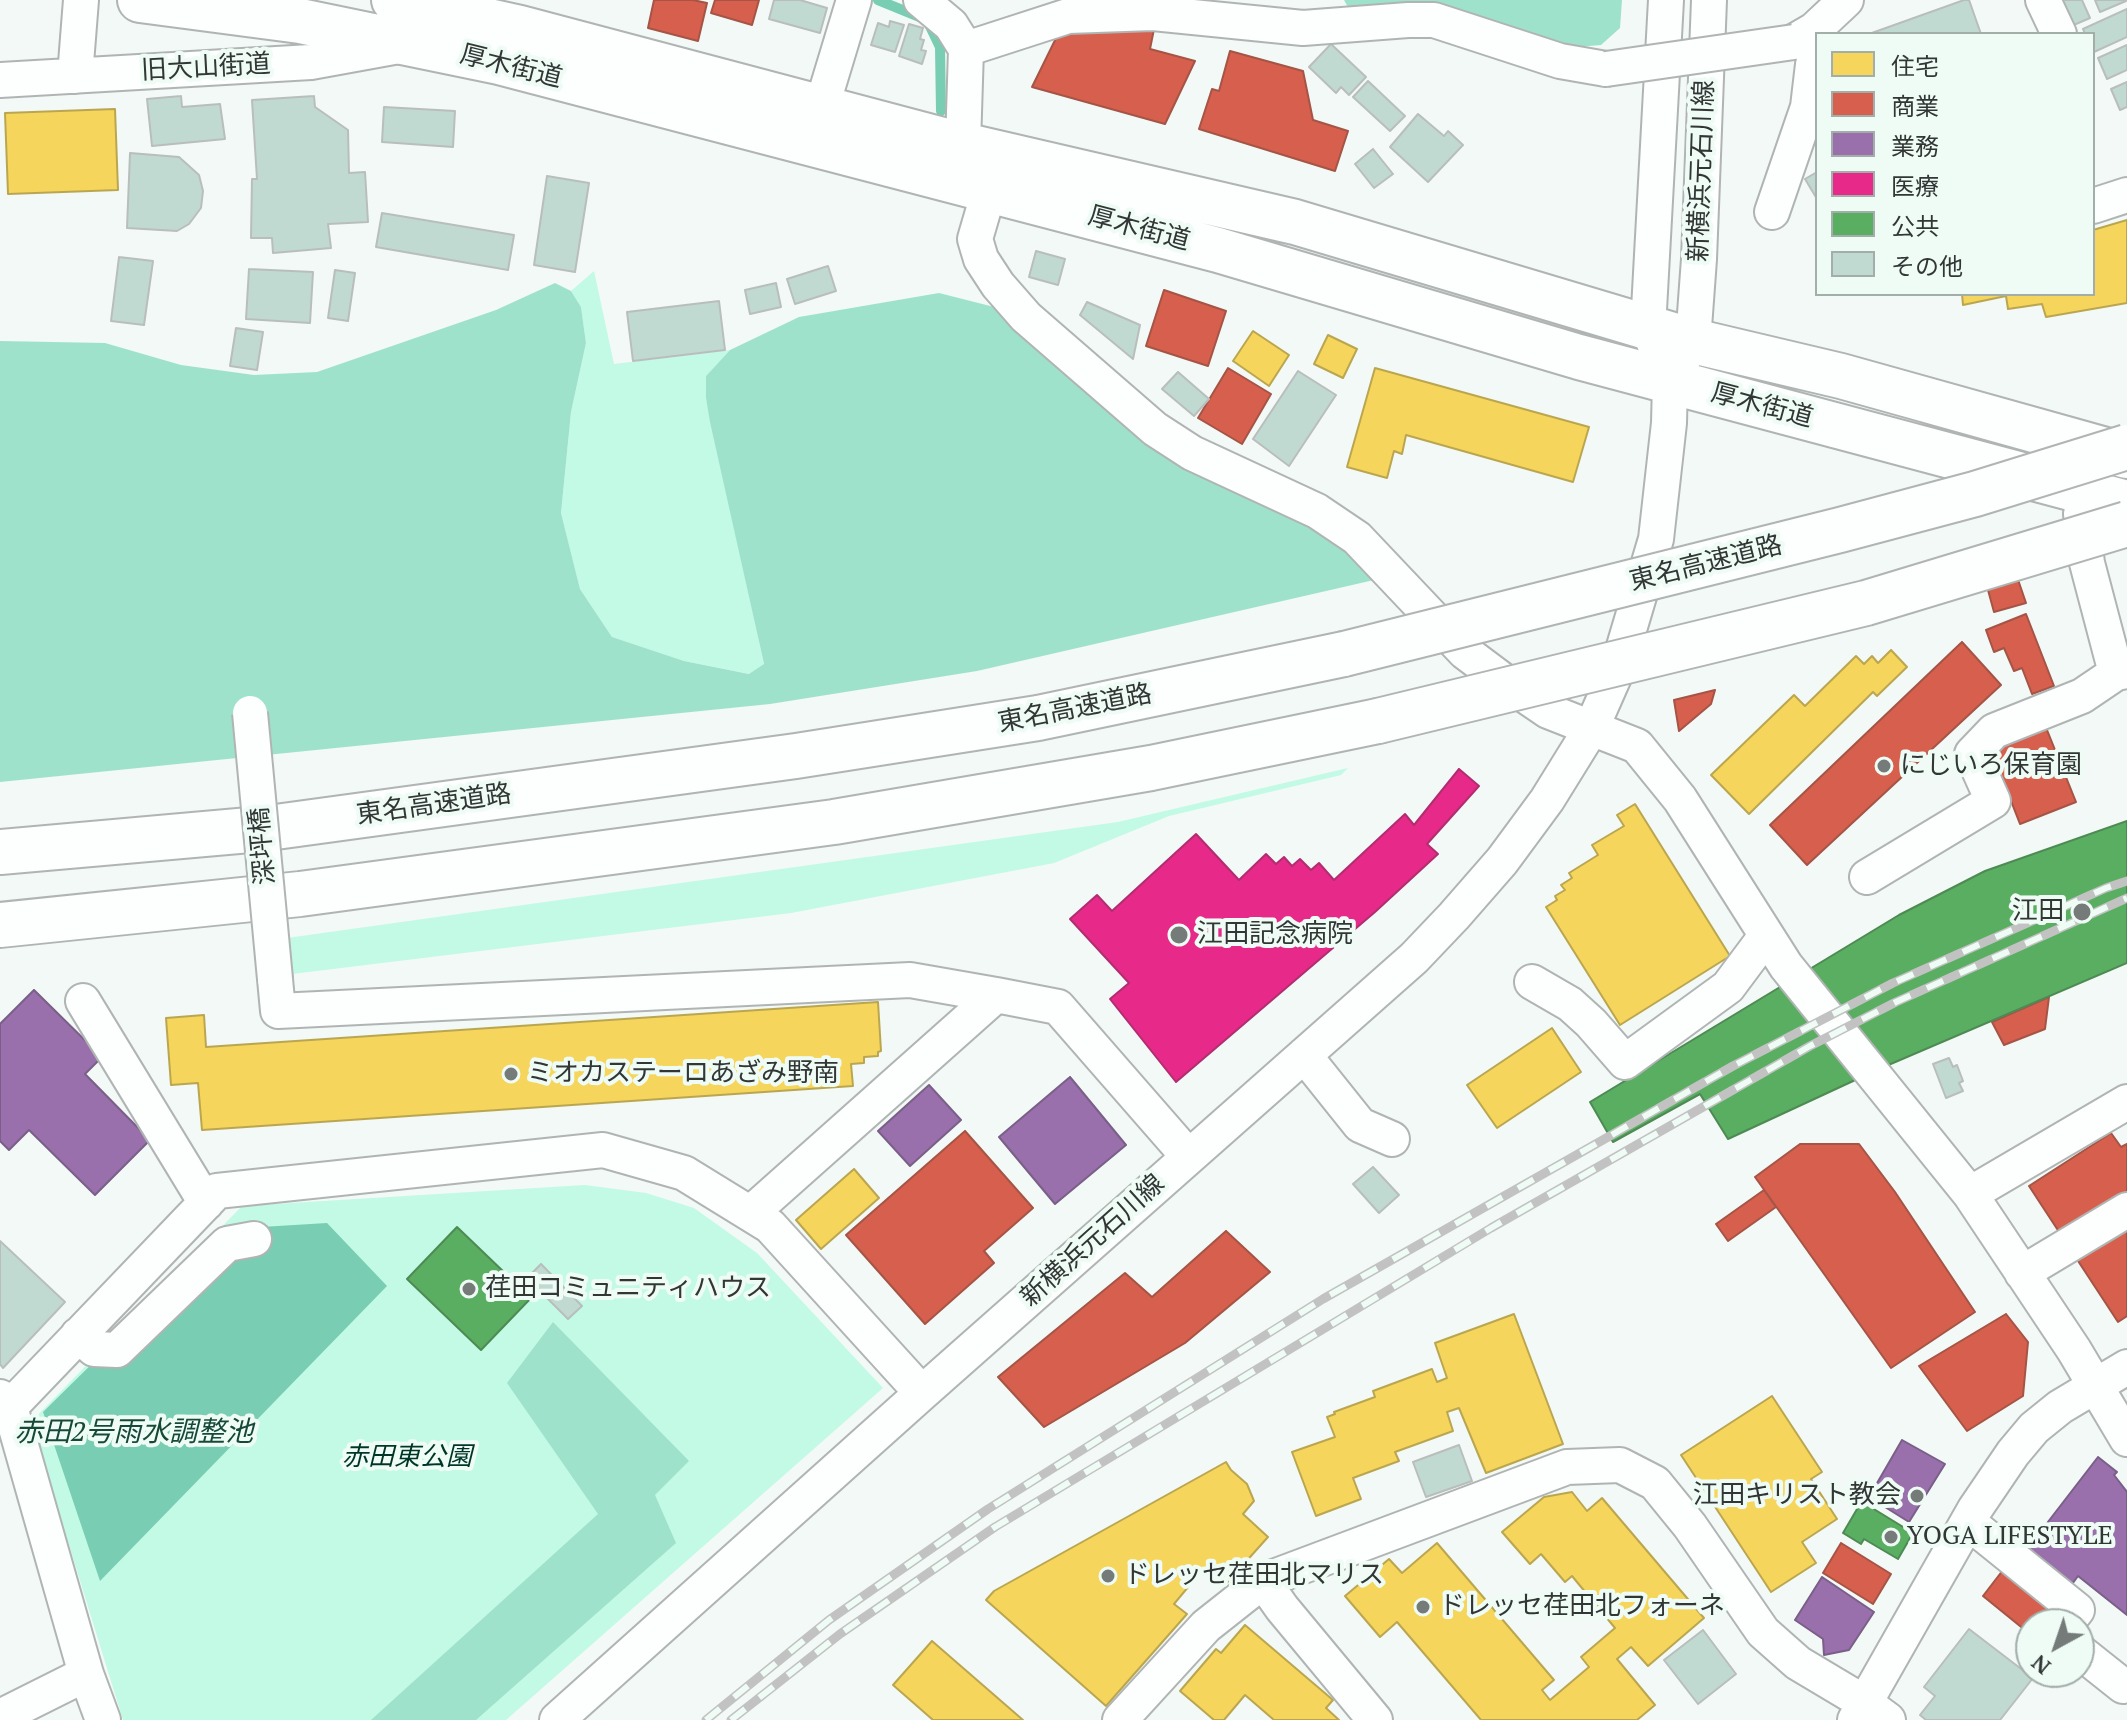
<!DOCTYPE html>
<meta charset="utf-8">
<style>
body{margin:0}
#map{position:relative;width:2127px;height:1720px;overflow:hidden;background:#f2f9f6;font-family:"PT Serif","Noto Sans JP",serif}
canvas{display:block}
.legend{position:absolute;left:1815px;top:32px;width:280px;height:264px;box-sizing:border-box;background:#effcf6;border:2px solid #a3ada9;margin:0;padding:10px 14px;list-style:none;font-size:24px;color:#323735}
.legend li{display:flex;align-items:center;gap:16px;height:40px}
.legend b{width:40px;border:2px solid #a3ada9}
.north{position:absolute;left:2015px;top:1608px;width:80px;height:80px;box-sizing:border-box;background:#effcf6;border:2px solid #a3ada9;border-radius:50%;rotate:220deg;font-size:22px;font-weight:700;line-height:32px;text-align:center;color:#323735}
.north::after{content:'';display:block;margin:auto;width:28px;height:36px;background:#757b79;clip-path:polygon(50% 0,100% 100%,50% 72%,0 100%)}
</style>
<div id="map">
<canvas width="2127" height="1720"></canvas>
<ul class="legend">
<li><b style="height:22px;background:#f6d55c"></b>住宅</li>
<li><b style="height:22px;background:#d6604d"></b>商業</li>
<li><b style="height:22px;background:#9970ab"></b>業務</li>
<li><b style="height:22px;background:#e7298a"></b>医療</li>
<li><b style="height:22px;background:#5aae61"></b>公共</li>
<li><b style="height:22px;background:#c0dad1"></b>その他</li>
</ul>
<div class="north">N</div>
</div>
<script>
const g = document.querySelector('canvas').getContext('2d');
g.lineJoin = 'round';
function fillPath(path, color) { g.fillStyle = color; g.fill(path, 'evenodd'); }
const poly = rows => new Path2D(rows.map(r => 'M' + r).join(''));
function trace(path, color, width, dash) { g.strokeStyle = color; g.lineWidth = width; g.lineCap = dash ? 'butt' : 'round'; g.setLineDash(dash || []); g.stroke(path); }
function write(font, color, halo, rows, align = 'center') {
  g.font = font + ' "PT Serif","Noto Sans JP",serif'; g.lineWidth = 8; g.setLineDash([]); g.textBaseline = 'middle'; g.strokeStyle = halo; g.fillStyle = color; for (const [text, x, y, turn = 0] of rows) {
    g.save(); g.translate(x, y); g.rotate((+turn || 0) * Math.PI / 180); g.textAlign = isNaN(turn) ? turn : align; if (halo) g.strokeText(text, 0, 0); g.fillText(text, 0, 0); g.restore();
  }
}
fillPath(poly([
 [594,271,614,364,730,350,706,376,706,398,764,665,750,674,684,661,612,637,580,589,561,513,571,412,586,343,581,307,571,291],
 [1348,768,1341,775,1169,816,1054,863,791,913,292,974,287,938,1118,822],
 [585,1185,646,1193,694,1208,757,1253,883,1388,506,1720,123,1720,31,1422,242,1206]
]), '#c2fae5');
fillPath(poly([
 [1344,0,1622,0,1620,28,1601,45,1578,47,1462,12,1349,9],
 [555,283,571,291,581,307,586,343,571,412,561,513,580,589,612,637,684,661,749,674,764,664,710,422,706,398,706,376,730,350,799,317,939,293,1006,310,1370,558,1374,580,977,671,770,704,0,782,0,341,105,343,181,365,254,375,317,372,496,310],
 [553,1322,689,1461,655,1495,676,1543,476,1720,371,1720,598,1514,507,1383]
]), '#9fe2cc');
fillPath(poly([
 [327,1223,387,1286,100,1581,43,1412,229,1229]
]), '#78cdb2');
const homes = poly([
 [115,109,118,190,8,194,5,113,115,109],
 [2127,220,2127,303,2046,317,2042,304,2008,309,2006,296,1963,305,1962,294,2093,294,2093,230,2127,220],
 [1253,331,1289,355,1269,386,1233,361,1253,331],
 [1328,335,1357,349,1343,378,1314,364,1328,335],
 [1375,368,1589,427,1573,482,1406,435,1402,454,1394,451,1387,478,1347,467,1375,368],
 [1891,650,1907,667,1877,696,1873,692,1749,814,1711,775,1794,695,1805,706,1856,656,1864,664,1872,656,1878,663,1891,650],
 [1635,804,1730,956,1620,1025,1546,907,1557,900,1555,896,1565,890,1561,885,1572,878,1569,873,1598,855,1592,845,1624,826,1617,815,1635,804],
 [878,1002,881,1051,878,1052,878,1056,864,1057,864,1063,851,1064,853,1086,202,1130,198,1083,171,1085,166,1018,204,1015,206,1047,878,1002],
 [1552,1028,1581,1072,1497,1128,1467,1085,1552,1028],
 [854,1169,879,1198,821,1249,796,1220,854,1169],
 [1514,1314,1563,1444,1486,1473,1459,1408,1447,1412,1453,1431,1395,1452,1399,1461,1353,1478,1361,1499,1316,1516,1292,1452,1335,1437,1327,1417,1335,1414,1334,1412,1375,1397,1373,1391,1432,1369,1437,1382,1447,1378,1435,1343,1514,1314],
 [1772,1396,1822,1472,1811,1479,1837,1519,1802,1542,1816,1563,1771,1592,1681,1455,1772,1396],
 [1226,1462,1231,1470,1247,1484,1254,1501,1243,1514,1268,1537,1225,1585,1204,1568,1174,1604,1187,1614,1106,1706,986,1600,994,1591,1226,1462],
 [1572,1492,1587,1511,1602,1498,1704,1618,1648,1666,1631,1647,1617,1659,1655,1705,1637,1720,1481,1720,1397,1622,1380,1637,1345,1596,1389,1559,1402,1573,1437,1543,1554,1680,1542,1690,1550,1700,1589,1667,1581,1657,1615,1628,1572,1576,1565,1582,1541,1554,1530,1564,1502,1532,1544,1497,1572,1492],
 [1245,1625,1333,1700,1326,1708,1339,1720,1274,1720,1245,1695,1224,1720,1214,1720,1180,1691,1216,1649,1221,1653,1245,1625],
 [932,1641,1023,1720,933,1720,893,1685,932,1641]
]);
fillPath(homes, '#f6d55c');
trace(homes, '#bba650', 2);
const shops = poly([
 [654,0,693,0,707,3,698,41,648,28,654,0],
 [715,0,759,0,752,25,711,13,715,0],
 [1155,24,1150,49,1195,61,1165,124,1032,87,1061,28,1155,24],
 [1230,51,1303,71,1313,120,1348,131,1335,171,1199,129,1212,89,1219,91,1230,51],
 [1164,290,1226,311,1208,366,1146,346,1164,290],
 [1228,368,1271,394,1242,444,1198,418,1228,368],
 [2004,562,2013,565,2026,603,1994,612,1982,568,1996,564,2004,585,2011,583,2004,562],
 [2026,614,2054,686,2032,694,2022,668,2014,671,2004,648,1994,652,1986,630,2026,614],
 [1962,642,2001,685,1807,865,1770,825,1962,642],
 [1715,690,1711,704,1679,731,1674,700,1715,690],
 [2045,725,2076,802,2020,824,1990,747,2045,725],
 [2049,997,2045,1029,2004,1045,1992,1022,2049,997],
 [965,1131,1033,1208,984,1251,994,1263,925,1324,846,1235,965,1131],
 [2111,1133,2121,1147,2127,1144,2127,1316,2118,1322,2029,1186,2111,1133],
 [1800,1144,1859,1144,1895,1192,1975,1312,1891,1368,1755,1177,1800,1144],
 [1764,1190,1776,1207,1728,1241,1716,1224,1764,1190],
 [1226,1231,1270,1272,1185,1343,1044,1427,998,1377,1125,1273,1152,1297,1226,1231],
 [2006,1314,2028,1342,2023,1396,1967,1431,1919,1366,2006,1314],
 [1841,1543,1891,1574,1873,1604,1823,1573,1841,1543],
 [2003,1570,2054,1611,2042,1624,2031,1624,2031,1635,1983,1596,2003,1570]
]);
fillPath(shops, '#d6604d');
trace(shops, '#a55446', 2);
const offices = poly([
 [34,990,102,1057,85,1074,150,1140,95,1195,29,1130,9,1150,0,1141,0,1024,34,990],
 [1070,1077,1126,1145,1055,1204,999,1137,1070,1077],
 [929,1085,961,1120,910,1166,878,1131,929,1085],
 [1902,1440,1945,1464,1909,1522,1869,1497,1902,1440],
 [2098,1457,2117,1472,2114,1475,2127,1492,2127,1615,2078,1576,2070,1587,2024,1553,2098,1457],
 [1822,1577,1874,1612,1849,1650,1824,1655,1823,1639,1795,1620,1822,1577]
]);
fillPath(offices, '#9970ab');
trace(offices, '#7a5f88', 2);
const health = poly([
 [1459,769,1479,786,1427,844,1438,854,1375,912,1176,1082,1110,999,1129,983,1070,919,1097,895,1112,911,1196,834,1239,880,1266,854,1276,864,1284,857,1292,866,1300,859,1311,870,1319,863,1334,880,1405,814,1414,825,1459,769]
]);
fillPath(health, '#e7298a');
trace(health, '#b12d70', 2);
const public = poly([
 [2127,821,2127,963,1879,1069,1728,1139,1700,1094,1613,1142,1590,1102,1899,915,1985,871,2127,821],
 [457,1227,531,1298,481,1350,407,1279,457,1227],
 [1864,1503,1913,1533,1898,1559,1864,1539,1861,1544,1843,1533,1860,1504,1864,1503]
]);
fillPath(public, '#5aae61');
trace(public, '#4e8a54', 2);
trace(poly([
 [878,0,927,20,940,47,941,111]
]), '#78cdb2', 10);
const building = poly([
 [774,0,800,0,827,8,820,33,769,19,774,0],
 [1964,0,1969,0,1981,34,1869,34,1964,0],
 [2057,0,2082,0,2090,18,2069,27,2057,0],
 [2095,0,2126,0,2126,1,2100,12,2095,0],
 [2127,9,2127,37,2094,52,2093,34,2085,34,2083,29,2127,9],
 [890,21,904,25,895,52,871,45,878,23,889,27,890,21],
 [909,24,923,28,920,39,924,40,921,50,926,51,922,64,899,56,909,24],
 [1331,44,1366,77,1349,95,1341,87,1336,93,1309,67,1331,44],
 [2127,45,2127,70,2107,79,2098,58,2127,45],
 [1368,81,1405,116,1390,131,1353,97,1368,81],
 [2127,82,2127,107,2120,110,2111,89,2127,82],
 [181,96,182,107,220,104,225,139,152,146,147,99,181,96],
 [314,96,315,107,348,130,349,173,365,172,368,222,328,224,331,248,273,253,272,238,251,238,252,179,257,179,252,100,314,96],
 [384,107,455,111,453,147,382,142,384,107],
 [1418,114,1444,136,1448,131,1463,145,1428,182,1390,147,1418,114],
 [1373,149,1393,174,1374,188,1355,164,1373,149],
 [130,153,179,157,199,175,203,191,201,208,189,224,177,231,127,228,130,153],
 [1817,172,1817,199,1805,179,1817,172],
 [547,176,589,183,575,272,534,265,547,176],
 [382,213,514,235,508,270,376,247,382,213],
 [1036,251,1065,259,1058,285,1029,277,1036,251],
 [119,257,153,261,144,325,111,321,119,257],
 [828,266,836,291,795,304,787,279,828,266],
 [249,269,313,272,310,323,246,319,249,269],
 [335,270,355,273,348,321,328,318,335,270],
 [776,283,781,307,750,314,745,290,776,283],
 [719,301,725,350,633,361,627,312,719,301],
 [1087,302,1140,325,1133,359,1080,315,1087,302],
 [236,328,263,332,257,370,230,366,236,328],
 [1298,371,1336,395,1289,466,1253,439,1298,371],
 [1178,372,1209,399,1194,416,1162,389,1178,372],
 [1949,1058,1953,1067,1957,1065,1963,1081,1959,1083,1963,1091,1946,1098,1933,1064,1949,1058],
 [1373,1167,1399,1195,1379,1213,1353,1184,1373,1167],
 [0,1241,65,1302,3,1368,0,1364,0,1241],
 [541,1264,582,1306,568,1319,527,1278,541,1264],
 [1459,1445,1472,1481,1426,1497,1413,1462,1459,1445],
 [1969,1629,2033,1678,2000,1720,1926,1720,1920,1715,1935,1696,1924,1687,1969,1629],
 [1703,1630,1736,1674,1698,1704,1664,1660,1703,1630]
]);
fillPath(building, '#c0dad1');
trace(building, '#b9bebc', 2);
const minor = poly([
 [921,0,951,25,966,49],
 [2043,0,2059,34],
 [1795,41,1814,30,1846,0],
 [75,76,81,0],
 [0,80,311,62,399,46],
 [821,109,854,0],
 [963,145,966,49,1068,16,1153,13,1303,28,1408,20,1434,20,1560,61,1606,69],
 [989,191,975,239,981,259,998,285,1026,317,1155,429,1192,453,1317,511,1357,538,1465,652,1501,679,1548,711,1637,746,1680,799,1786,966,1970,1194,2074,1350,2127,1439],
 [2093,206,2127,195],
 [1772,212,1808,107,1814,56,1814,30],
 [1682,361,1693,341,1699,259,1709,0],
 [2081,514,2087,563,2116,673],
 [1867,877,1993,801,1972,754,1994,731,2082,696,2116,673,2127,671],
 [275,979,278,1011,910,980,996,995],
 [1532,982,1570,1004,1591,1023,1625,1062,1728,987,1766,936],
 [83,1001,206,1203],
 [1304,1055,1360,1125,1392,1139],
 [1970,1194,2127,1102],
 [751,1213,996,995,1058,1007,1188,1156],
 [2022,1273,2127,1210],
 [78,1335,94,1349,117,1350,227,1244,254,1239],
 [0,1397,10,1407,86,1674,103,1720],
 [10,1407,217,1191,603,1150,684,1173,770,1226,922,1393],
 [1968,1522,2077,1610,2066,1624],
 [1263,1581,1282,1608,1375,1720],
 [2079,1651,2123,1686],
 [0,1717,86,1674],
 [557,1720,922,1393,1414,958,1454,916,1502,861,1547,800,1591,729,1617,670,1656,539,1669,423,1670,382,1648,328,1666,0],
 [1120,1720,1206,1626,1263,1581,1567,1467,1620,1465,1655,1483,1690,1526,1763,1632,1798,1663,1865,1703,1888,1720],
 [1855,1720,1975,1509,2013,1453,2034,1428,2060,1407,2127,1367]
]);
const highway = poly([
 [140,0,300,21,499,62,1218,250,1579,357,2127,503],
 [394,0,520,28,954,143,1295,222,1693,341,1841,376,2127,456],
 [0,852,261,829,796,756,1038,718,1344,654],
 [0,925,300,894,834,822,1151,768,1378,721]
]);
trace(minor, '#b0b5b3', 38);
trace(highway, '#b0b5b3', 48);
trace(minor, '#fdfefe', 34);
trace(highway, '#fdfefe', 44);
const rail = poly([
 [706,1720,829,1620,988,1509,1323,1299,1733,1066,1893,983,2106,888,2127,881],
 [731,1720,840,1634,995,1527,1491,1228,1810,1046,1896,1002,2127,898]
]);
trace(rail, '#c1c2c1', 9);
trace(rail, '#effcf6', 6, [18]);
const minorBridge = poly([
 [1606,69,1794,42],
 [250,713,275,979]
]);
const highwayBridge = poly([
 [1344,654,1840,530,1975,494,2127,447],
 [1378,721,1866,603,2127,524]
]);
trace(minorBridge, '#b0b5b3', 38, []);
trace(highwayBridge, '#b0b5b3', 48, []);
trace(minorBridge, '#fdfefe', 34);
trace(highwayBridge, '#fdfefe', 44);
for (const [x, y, r, color] of [
 [1884,766,8,"#757b79"],
 [2082,912,10,"#757b79"],
 [1179,935,10,"#757b79"],
 [511,1074,8,"#757b79"],
 [469,1289,8,"#757b79"],
 [1917,1496,8,"#757b79"],
 [1891,1537,8,"#757b79"],
 [1108,1576,8,"#757b79"],
 [1423,1607,8,"#757b79"]
]) { const dot = new Path2D(); dot.arc(x, y, r, 0, 2 * Math.PI); g.fillStyle = color; g.fill(dot); trace(dot, '#effcf6', 3); }
write('26px', '#323735', '#effcf6', [
 ["厚木街道",511,67,14],
 ["旧大山街道",206,68,-3],
 ["新横浜元石川線",1702,171,-88],
 ["厚木街道",1139,229,15],
 ["厚木街道",1762,406,15],
 ["東名高速道路",1706,564,-14],
 ["東名高速道路",1075,709,-11],
 ["東名高速道路",434,805,-8],
 ["深坪橋",263,846,-95],
 ["新横浜元石川線",1093,1241,-42]
]);
write('26px', '#323735', '#effcf6', [
 ["にじいろ保育園",1900,766],
 ["江田",2064,912,"right"],
 ["江田記念病院",1197,935],
 ["ミオカステーロあざみ野南",527,1074],
 ["荏田コミュニティハウス",485,1289],
 ["江田キリスト教会",1901,1496,"right"],
 ["YOGA LIFESTYLE",1907,1537],
 ["ドレッセ荏田北マリス",1124,1576],
 ["ドレッセ荏田北フォーネ",1439,1607]
], 'left');
write('italic 26px', '#003627', '#effcf6', [
 ["赤田東公園",407,1458]
]);
write('italic 28px', '#174939', '#effcf6', [
 ["赤田2号雨水調整池",134,1433]
]);
</script>
